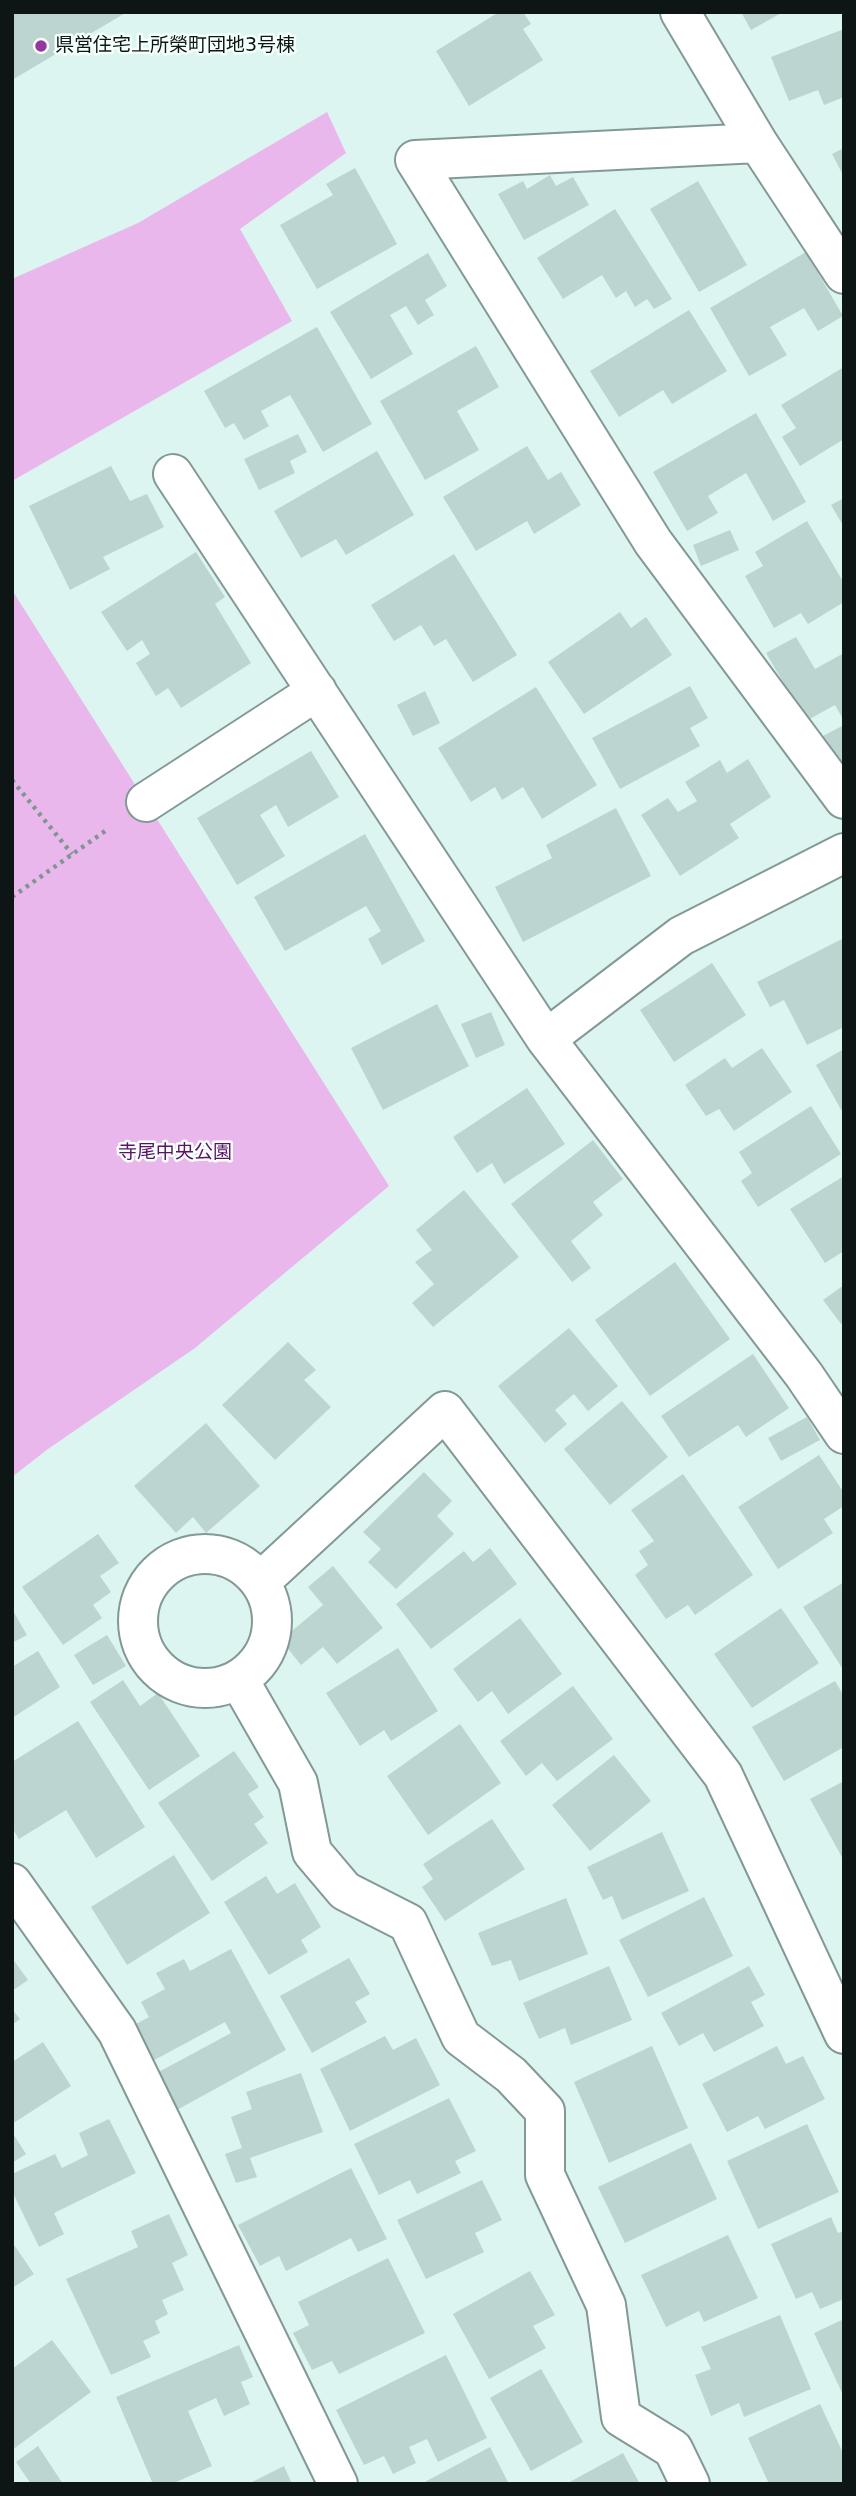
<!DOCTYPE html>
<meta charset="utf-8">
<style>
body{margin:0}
#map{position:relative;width:856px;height:2496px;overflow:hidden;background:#dcf5f0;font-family:"DejaVu Sans",sans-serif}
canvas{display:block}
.frame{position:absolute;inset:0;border:14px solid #0d1614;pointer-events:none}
</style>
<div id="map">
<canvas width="856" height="2496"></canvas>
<div class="frame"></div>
</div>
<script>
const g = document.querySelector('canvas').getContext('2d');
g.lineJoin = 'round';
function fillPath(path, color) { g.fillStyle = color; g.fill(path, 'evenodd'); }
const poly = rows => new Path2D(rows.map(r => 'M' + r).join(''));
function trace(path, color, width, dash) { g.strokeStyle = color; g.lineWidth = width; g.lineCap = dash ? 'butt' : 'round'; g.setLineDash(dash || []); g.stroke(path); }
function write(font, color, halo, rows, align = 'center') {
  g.font = font + ' "DejaVu Sans","Noto Sans JP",sans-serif'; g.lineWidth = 5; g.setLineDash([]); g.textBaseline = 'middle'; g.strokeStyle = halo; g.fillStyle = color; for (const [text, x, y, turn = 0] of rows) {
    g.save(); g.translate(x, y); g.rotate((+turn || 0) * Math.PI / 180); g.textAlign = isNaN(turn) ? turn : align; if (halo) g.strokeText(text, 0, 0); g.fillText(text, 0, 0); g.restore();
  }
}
fillPath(poly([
 [327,112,346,153,240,229,292,321,12,481,12,279,138,223],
 [12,590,389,1186,195,1348,48,1449,12,1477]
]), '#eab7ed');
fillPath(poly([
 [12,12,127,12,12,80],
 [499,12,523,12,531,24,523,29,543,60,469,106,436,51],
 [741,12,783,12,751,30],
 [844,29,844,97,824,105,818,90,789,101,771,57],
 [844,148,844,177,832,154],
 [355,168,397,244,317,289,280,225,333,195,326,184],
 [550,175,556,186,573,177,589,205,524,240,498,194,523,181,527,189],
 [698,181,747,265,699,292,650,209],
 [615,209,672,299,654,309,647,299,635,307,626,291,616,298,602,275,563,299,537,258],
 [806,252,843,316,818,331,804,308,770,327,787,355,749,376,710,308],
 [428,253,447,286,425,300,434,315,418,325,406,306,390,315,413,354,371,379,330,312],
 [689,310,727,371,672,404,663,390,619,417,590,371],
 [317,327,372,424,323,452,290,395,261,411,269,426,244,440,234,423,225,428,204,391],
 [476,346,499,387,457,411,479,450,425,480,380,401],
 [844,367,844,439,800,466,782,437,796,428,781,405],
 [756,413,806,502,773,521,746,473,708,496,718,513,687,531,653,472],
 [298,434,307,452,290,461,295,473,259,490,244,459],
 [527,446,548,480,561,472,581,505,534,534,527,521,476,551,443,497],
 [377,451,414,515,346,555,336,539,301,558,274,511],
 [111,466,130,501,147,494,164,527,103,557,110,569,70,590,29,506],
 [844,498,844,527,831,505],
 [807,521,844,583,844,602,808,624,801,613,774,628,745,576,763,566,755,552],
 [730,530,739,550,701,566,693,545],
 [196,552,225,597,215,604,251,663,181,708,168,688,156,696,136,663,150,654,142,640,127,651,101,612],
 [454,554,517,655,473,682,446,639,434,646,421,625,394,641,371,605],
 [620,612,631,628,646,617,672,655,584,714,548,662],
 [796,637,815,669,844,653,844,721,835,705,806,721,766,653],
 [690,686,708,718,690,728,700,746,620,789,592,738],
 [536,687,597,785,542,819,523,787,502,800,495,787,471,802,438,748],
 [425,691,440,723,413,736,397,705],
 [844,725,844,768,821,737],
 [311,751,339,797,288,827,276,805,260,815,285,856,237,885,197,818],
 [748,759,771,797,730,824,739,838,680,876,641,815,668,798,678,812,697,801,685,782,720,760,727,773],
 [616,808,651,876,523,942,495,887,552,858,546,845],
 [365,834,425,941,382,965,368,939,381,931,366,906,285,951,254,897],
 [844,938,844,1027,807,1045,784,1000,770,1007,757,982],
 [712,963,746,1015,674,1062,640,1010],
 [437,1004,469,1066,383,1110,351,1048],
 [491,1012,505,1045,476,1058,461,1024],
 [762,1048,792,1092,734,1131,719,1109,706,1116,685,1085,725,1058,732,1068],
 [844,1049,844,1115,816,1065],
 [527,1088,565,1144,504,1184,492,1163,477,1173,453,1137],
 [811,1106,841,1154,758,1207,741,1181,752,1173,739,1152],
 [593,1140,623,1179,593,1202,603,1215,571,1241,591,1268,572,1282,511,1204],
 [844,1176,844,1251,825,1263,790,1209],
 [464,1190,519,1257,433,1327,412,1303,434,1284,415,1262,432,1250,416,1230],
 [675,1262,730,1339,650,1396,595,1320],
 [844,1285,844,1321,841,1324,823,1300],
 [569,1328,618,1386,588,1411,574,1394,555,1410,567,1424,545,1443,498,1386],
 [288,1342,316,1370,304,1380,331,1407,275,1460,222,1405],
 [753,1354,789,1408,746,1437,738,1425,689,1457,661,1416],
 [622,1401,668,1457,610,1505,564,1449],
 [807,1417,820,1440,781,1461,768,1438],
 [206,1423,260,1486,206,1533,193,1517,176,1533,134,1486],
 [819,1455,844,1493,844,1506,824,1519,833,1533,778,1569,738,1507],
 [424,1472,452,1501,437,1516,454,1534,396,1589,368,1562,381,1549,363,1532],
 [683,1474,753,1575,695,1615,688,1605,666,1619,635,1575,648,1565,639,1551,654,1541,631,1510],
 [98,1534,119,1563,100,1576,111,1592,93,1605,102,1618,63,1645,22,1587],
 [490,1548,517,1584,431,1649,396,1604,464,1551,473,1562],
 [333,1566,383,1628,337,1664,323,1647,301,1665,281,1640,323,1605,308,1587],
 [844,1582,844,1671,803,1607],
 [781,1608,819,1663,752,1708,714,1654],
 [12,1609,27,1635,12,1643],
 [520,1618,562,1674,508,1714,492,1691,478,1702,453,1669],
 [107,1635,126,1666,93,1685,74,1655],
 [398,1648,438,1711,391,1741,384,1730,360,1746,326,1693],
 [38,1651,60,1687,12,1718,12,1667],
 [123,1680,140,1706,158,1693,200,1756,149,1790,90,1702],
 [835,1681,844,1696,844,1747,784,1781,752,1727],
 [573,1686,613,1739,557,1781,542,1763,526,1776,500,1741],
 [78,1721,145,1827,96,1858,66,1810,19,1839,12,1828,12,1762],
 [460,1724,501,1783,428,1835,387,1776],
 [234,1751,259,1787,248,1794,264,1817,254,1824,268,1843,212,1881,158,1803],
 [614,1755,651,1801,590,1851,552,1805],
 [844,1781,844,1861,810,1799],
 [492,1819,525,1869,445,1921,422,1887,433,1879,423,1864],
 [662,1832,689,1891,622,1920,612,1896,603,1900,587,1867],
 [174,1855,210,1913,127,1965,91,1907],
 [266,1876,277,1894,295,1883,321,1927,301,1940,308,1952,269,1975,224,1902],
 [704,1897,733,1956,648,1997,619,1940],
 [566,1898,588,1954,519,1981,511,1960,492,1966,478,1933],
 [231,1949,286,2050,175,2111,155,2074,231,2033,225,2022,147,2064,127,2029,149,2017,141,2002,165,1989,156,1973,184,1959,190,1971],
 [12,1958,28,1980,12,1991],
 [349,1958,370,1994,355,2002,367,2022,312,2053,280,1996],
 [609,1966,632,2020,571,2045,565,2028,539,2039,523,2003],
 [749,1966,765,1995,751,2002,764,2026,714,2052,703,2033,679,2046,661,2013],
 [12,2009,20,2019,12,2025],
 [385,2036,393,2050,416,2038,440,2085,350,2131,320,2069],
 [43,2042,71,2086,12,2124,12,2062],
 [652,2046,688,2128,609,2163,574,2082],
 [777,2046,786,2064,803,2056,825,2099,765,2129,758,2116,727,2132,702,2084],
 [301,2073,323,2132,250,2158,257,2177,236,2183,225,2154,242,2148,231,2117,252,2109,246,2092],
 [449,2098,476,2151,455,2161,461,2173,417,2194,410,2180,379,2195,354,2144],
 [109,2119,136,2173,54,2213,64,2234,39,2247,12,2191,12,2174,55,2154,62,2168,88,2155,79,2133],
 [807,2124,839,2192,758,2229,727,2161],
 [12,2132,26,2154,12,2163],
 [691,2143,717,2199,625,2243,598,2187],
 [351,2168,387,2239,358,2252,351,2238,286,2271,279,2256,260,2266,238,2225],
 [482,2180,502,2220,475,2233,484,2252,426,2279,397,2220],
 [169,2214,188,2255,172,2263,184,2290,162,2300,168,2314,155,2321,160,2333,143,2341,151,2357,111,2375,66,2279,138,2247,131,2231],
 [831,2217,838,2233,844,2231,844,2299,820,2309,812,2292,796,2299,771,2244],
 [728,2235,758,2298,704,2322,699,2311,666,2327,641,2275],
 [12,2242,34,2274,12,2288],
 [388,2258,425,2333,339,2374,332,2361,312,2370,293,2333,309,2325,298,2302],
 [530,2271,555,2315,533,2326,546,2348,489,2379,453,2314],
 [780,2315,811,2389,744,2417,739,2403,711,2416,695,2375,711,2369,701,2347],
 [844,2319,844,2397,814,2333],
 [52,2340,91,2392,12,2450,12,2369],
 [239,2345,253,2377,241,2382,250,2404,224,2416,216,2398,188,2411,212,2466,172,2484,153,2484,116,2397],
 [446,2355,487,2438,438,2462,427,2439,409,2447,416,2463,393,2474,384,2456,364,2465,336,2410],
 [541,2369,583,2442,531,2471,490,2398],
 [820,2404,844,2455,844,2482,840,2484,769,2484,748,2438],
 [38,2446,63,2484,31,2484,16,2462],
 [490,2447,509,2484,421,2484],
 [623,2453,640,2484,566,2484],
 [284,2466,292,2484,248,2484]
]), '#bcd5d0');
const minor = poly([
 [680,12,758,143,844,274],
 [758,143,415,160,653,542,844,799],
 [173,474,546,1039,804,1375,844,1434],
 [146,802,317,691],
 [546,1039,681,936,844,853],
 '138 1621a67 67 0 1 1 134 0a67 67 0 1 1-134 0Z',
 [260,1582,445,1411,723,1775,844,2034],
 [239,1680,298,1783,312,1852,345,1891,408,1923,461,2037,511,2075,545,2111,545,2175,606,2305,621,2417,673,2449,690,2484],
 [12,1883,117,2031,338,2484]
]);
trace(minor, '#829995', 42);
trace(poly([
 [12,780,72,854],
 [12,897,108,829]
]), '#829491', 4.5, [3.5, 5]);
trace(minor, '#fff', 38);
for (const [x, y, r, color] of [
 [41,46,7,"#96369f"]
]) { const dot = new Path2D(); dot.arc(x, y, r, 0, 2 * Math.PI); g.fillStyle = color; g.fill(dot); trace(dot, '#f4fffc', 2.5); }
write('19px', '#0d1614', '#f4fffc', [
 ["県営住宅上所榮町団地3号棟",55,46]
], 'left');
write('19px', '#5f1167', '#f4fffc', [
 ["寺尾中央公園",175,1153]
]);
</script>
